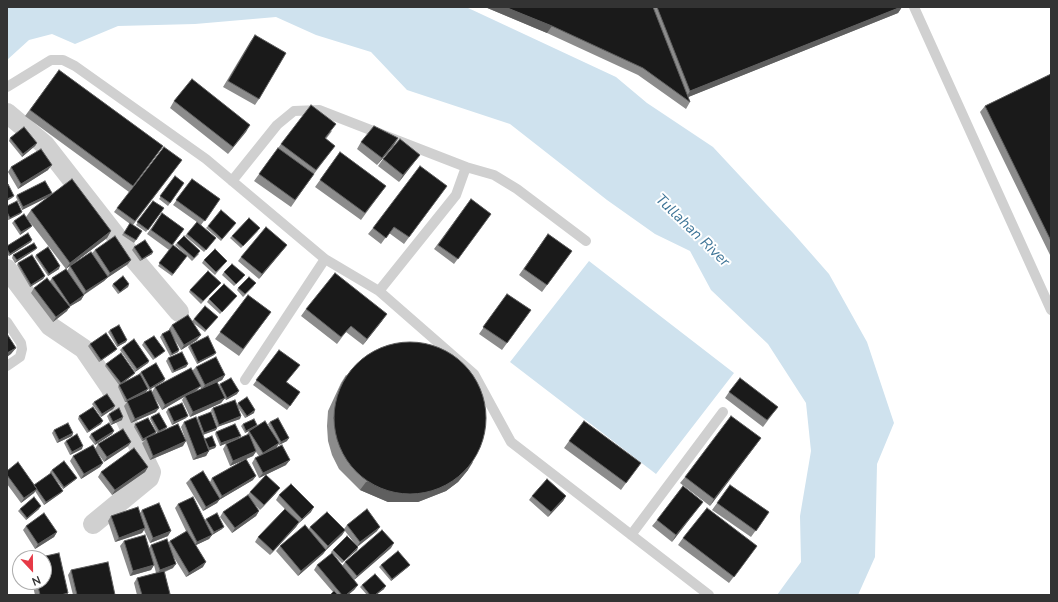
<!DOCTYPE html>
<style>
body{margin:0}
#map{position:relative;width:1058px;height:602px;overflow:hidden;background:#fff;font-family:"Nunito Sans",sans-serif}
canvas{display:block}
.frame{position:absolute;inset:0;border:8px solid #333;pointer-events:none}
.north{position:absolute;left:12px;top:550px;width:40px;height:40px;box-sizing:border-box;background:#fff;border:1px solid #adadad;border-radius:50%;rotate:158deg;font-size:11px;font-weight:700;line-height:16px;text-align:center;color:#333}
.north::after{content:'';display:block;margin:auto;width:14px;height:18px;background:#e63946;clip-path:polygon(50% 0,100% 100%,50% 72%,0 100%)}
</style>
<div id="map">
<canvas width="1058" height="602"></canvas>
<div class="frame"></div>
<div class="north">N</div>
</div>
<script>
const g = document.querySelector('canvas').getContext('2d');
g.lineJoin = 'round';
function fillPath(path, color) { g.fillStyle = color; g.fill(path, 'evenodd'); }
const poly = rows => new Path2D(rows.map(r => 'M' + r).join(''));
function trace(path, color, width, dash) { g.strokeStyle = color; g.lineWidth = width; g.lineCap = dash ? 'butt' : 'round'; g.setLineDash(dash || []); g.stroke(path); }
function write(font, color, halo, rows, align = 'center') {
  g.font = font + ' "Nunito Sans",sans-serif'; g.lineWidth = 4; g.setLineDash([]); g.textBaseline = 'middle'; g.strokeStyle = halo; g.fillStyle = color; for (const [text, x, y, turn = 0] of rows) {
    g.save(); g.translate(x, y); g.rotate((+turn || 0) * Math.PI / 180); g.textAlign = isNaN(turn) ? turn : align; if (halo) g.strokeText(text, 0, 0); g.fillText(text, 0, 0); g.restore();
  }
}
fillPath(poly([
 [7,7,466,7,616,77,647,103,713,147,793,233,829,274,867,342,894,423,877,464,875,557,858,595,777,595,801,562,800,516,811,451,806,403,768,344,711,290,690,251,655,234,607,200,510,124,407,90,371,52,316,35,276,17,195,24,118,26,75,44,52,34,29,40,7,60],
 [589,261,734,373,656,474,510,362]
]), '#cfe2ee');
trace(poly([
 [914,7,1051,310],
 [7,87,51,60,63,60,75,66,206,159,325,259,379,291,474,374,511,442,709,595],
 [466,167,494,175,517,189,586,241],
 [232,181,277,125,294,111,319,110,466,167,456,195,379,291],
 [7,322,21,343,22,349,20,357,7,366],
 [245,380,325,259],
 [631,535,723,412]
]), '#d0d0d0', 10);
trace(poly([
 [7,113,45,145,134,259,179,312],
 [7,269,50,326,84,349,110,387,151,472,149,478,93,524]
]), '#d0d0d0', 20);
fillPath(poly([
 [485,7,902,7,898,13,688,97,690,102,686,109,638,75,547,33],
 [255,35,259,99,255,105,223,87,250,42],
 [59,70,163,146,129,192,25,116],
 [1051,74,1051,257,980,112,985,106],
 [174,101,250,125,228,154,170,108],
 [332,131,326,139,335,146,314,174,291,207,254,181,281,144],
 [10,138,37,143,35,146,22,157,9,141],
 [361,142,394,145,377,165,357,149],
 [340,152,386,186,361,220,315,187],
 [420,155,399,182,378,166,383,159],
 [182,160,133,225,142,231,134,243,122,235,130,224,114,212,117,208],
 [11,167,48,170,18,189,8,172],
 [175,176,184,183,168,206,159,199],
 [192,179,220,199,201,225,216,238,204,252,185,236,197,222,173,205],
 [447,186,404,244,389,233,381,244,368,234,373,228],
 [52,193,50,196,22,210,16,197,17,195],
 [471,199,491,214,454,264,434,249],
 [153,201,164,208,146,232,136,225],
 [7,206,22,212,20,214,8,220,7,218],
 [31,210,111,231,107,238,66,269,67,271,70,266,92,253,95,250,128,264,107,278,104,281,84,295,81,300,69,307,67,311,53,322,31,293,34,288,50,281,52,278,66,269,26,217],
 [162,213,184,229,169,250,147,234],
 [14,221,32,226,30,228,20,235,12,223],
 [236,223,221,241,206,228,208,226],
 [258,231,241,248,230,238,232,236],
 [548,234,572,251,542,292,519,275],
 [31,242,9,256,7,254,7,246],
 [177,243,199,254,192,261,187,256,172,276,158,266,173,245,186,255,175,245],
 [287,245,259,279,238,261,241,257],
 [134,247,152,254,140,261,132,250],
 [35,250,15,263,12,258,13,255],
 [36,255,59,269,48,276,35,257],
 [204,260,227,261,215,275,202,263],
 [18,263,45,276,43,279,30,287,17,265],
 [224,272,243,278,234,286,222,275],
 [221,283,201,304,189,292,190,290],
 [113,284,129,284,128,287,118,294,112,286],
 [254,286,243,297,237,290,238,288],
 [507,294,531,310,502,350,479,334],
 [248,295,271,312,239,356,215,339],
 [237,296,220,314,207,302,209,299],
 [306,309,382,321,363,345,346,332,337,344,301,316],
 [194,319,216,319,205,332,192,322,197,340,181,350,171,334,179,350,178,352,170,356,160,337,162,334,169,330,169,329,172,325,192,321],
 [110,330,126,342,117,347,108,332],
 [144,342,163,353,153,360,142,345],
 [90,344,115,351,99,362,88,346],
 [190,345,214,355,197,364,188,347],
 [122,348,149,361,148,363,135,372,120,350],
 [279,350,287,382,300,392,287,410,253,385],
 [168,358,188,364,186,367,172,373,166,361],
 [106,364,133,375,124,382,139,374,141,372,164,381,149,390,143,381,146,392,132,399,152,392,155,387,192,371,196,367,225,375,222,380,217,382,219,385,220,384,237,394,226,400,224,397,225,398,221,403,190,417,182,400,184,397,162,410,153,395,156,412,131,423,124,406,127,402,125,402,118,387,119,385,105,366],
 [200,386,201,389,193,392,197,390],
 [346,375,468,470,458,482,446,491,418,502,388,502,360,490,339,469,332,455,328,441,327,426,328,411,341,383],
 [729,392,778,407,763,427,725,398],
 [94,402,115,406,113,409,101,417,92,404],
 [238,403,254,413,245,418,237,406,241,416,240,419,217,427,211,410,213,408,237,405],
 [168,409,186,418,172,425,166,412],
 [109,414,122,420,111,425,107,416],
 [79,416,101,424,87,433,78,419],
 [151,417,167,427,165,429,159,432,183,446,150,460,142,443,145,440,142,441,134,427,135,424,156,432,154,435,157,433,150,419],
 [198,417,216,430,203,435,205,440,205,439,216,446,215,448,209,450,206,456,193,460,181,427,184,422,197,419],
 [270,422,287,441,279,445,279,444,276,448,273,449,286,465,259,478,252,463,255,458,259,456,256,452,253,456,230,466,223,449,226,444,246,436,249,431,254,428,245,433,241,426,243,424,272,432,268,424],
 [54,430,73,433,72,436,57,443,52,433],
 [114,431,112,434,95,445,89,437,91,434],
 [216,432,239,438,220,446,215,434],
 [761,438,710,506,680,483,685,477],
 [66,441,82,449,70,455,64,443],
 [569,441,636,469,621,490,564,448],
 [131,442,128,446,104,462,95,449,98,444],
 [73,456,103,463,100,467,81,479,70,461],
 [148,467,145,472,112,495,98,477,101,472],
 [52,470,75,480,63,489,50,472],
 [7,471,34,485,61,493,44,505,35,491,34,493,21,503,7,484],
 [212,478,253,480,219,500,217,503,203,511,186,483,190,479,210,482],
 [730,485,769,512,751,537,712,510],
 [250,492,276,493,260,510,254,504,259,511,256,516,232,533,220,517,223,512,247,496],
 [279,495,311,512,299,523,296,527,270,555,255,542,258,537,285,509,276,500],
 [532,496,566,496,563,501,548,517,529,500],
 [703,502,672,542,652,526,657,520],
 [178,504,205,520,206,519,222,529,212,535,209,539,196,545,203,567,186,577,173,556,173,568,165,572,169,595,137,595,134,583,137,578,156,573,154,565,151,570,130,576,120,546,124,541,149,548,151,545,168,543,170,541,186,531,175,508],
 [20,509,39,509,26,520,18,511],
 [142,510,168,536,150,543,144,530,142,533,115,542,108,521,111,516,140,513],
 [347,525,377,531,357,547,358,547,357,550,342,563,331,552,333,550,355,544,345,531,342,535,326,550,323,554,298,576,276,551,280,546,309,529,310,527,344,529],
 [26,526,57,532,54,537,35,549,23,530],
 [683,538,757,546,729,583,678,545],
 [391,548,354,580,358,585,354,590,348,595,330,595,333,592,314,570,317,565,342,566,345,562],
 [381,565,408,567,391,581,379,567],
 [71,570,115,595,73,595,68,575],
 [32,582,44,582,68,593,67,595,35,595],
 [362,585,384,589,376,595,367,595,360,587]
]), '#8c8c8c');
fillPath(poly([
 [485,7,505,7,552,26,547,33],
 [901,7,902,7,898,13,686,98,690,91],
 [250,125,246,132,228,154,233,147],
 [398,138,394,145,377,165,382,158],
 [37,143,35,146,22,157,23,154],
 [420,155,415,161,399,182,403,175],
 [52,165,48,170,18,189,21,184],
 [52,193,50,196,22,210,23,207],
 [14,196,12,198,7,201,7,199],
 [22,212,20,214,8,220,10,218],
 [32,226,30,228,20,235,21,232],
 [111,231,107,238,66,269,70,263],
 [32,240,31,242,9,256,10,254],
 [287,245,284,249,259,279,262,274],
 [37,248,35,250,15,263,17,260],
 [153,252,152,254,140,261,142,259],
 [131,260,128,264,107,278,110,273],
 [60,266,59,269,48,276,49,274],
 [45,276,43,279,30,287,31,285],
 [108,277,104,281,83,295,86,291],
 [129,284,128,287,118,294,120,292],
 [84,295,81,300,69,307,67,311,53,322,56,317,67,309,70,305],
 [387,314,382,321,363,345,367,339],
 [201,335,197,340,181,350,184,345],
 [127,340,126,342,117,347,118,345],
 [16,348,11,354,7,357,7,353],
 [117,349,115,351,99,362,101,360],
 [179,350,178,352,170,356,172,354],
 [216,353,214,355,197,364,198,362],
 [149,361,148,363,135,372,137,369],
 [188,364,186,367,172,373,174,371],
 [135,373,133,375,119,386,121,383],
 [225,375,222,380,202,390,205,385],
 [165,379,164,381,149,390,150,388],
 [201,386,197,390,186,397,185,396,184,397,162,410,165,405],
 [148,389,146,392,125,402,127,400],
 [239,391,237,394,226,400,227,398],
 [225,398,221,403,190,417,193,412],
 [115,406,113,409,101,417,102,414],
 [159,408,156,412,131,423,135,419],
 [255,410,254,413,245,418,247,416],
 [188,416,186,418,172,425,174,422],
 [241,416,240,419,217,427,219,425],
 [123,417,122,420,111,425,113,422],
 [103,421,101,424,87,433,89,431],
 [257,425,255,428,245,433,246,431],
 [167,427,165,429,157,433,159,431],
 [217,428,216,430,202,435,204,433],
 [114,431,112,434,95,445,96,442],
 [156,432,154,435,146,438,145,440,142,441,143,439],
 [73,433,72,436,57,443,59,440],
 [241,436,239,438,220,446,221,443],
 [289,438,287,441,279,445,281,442],
 [761,438,756,445,710,506,714,499],
 [186,441,183,446,150,460,153,456],
 [131,442,128,446,104,462,107,457],
 [279,443,276,448,260,458,263,453],
 [83,446,82,449,70,455,72,452],
 [216,446,215,448,207,451,209,448],
 [209,451,206,456,193,460,197,456],
 [256,451,253,456,230,466,233,461],
 [290,460,286,465,259,478,263,473],
 [473,462,468,470,458,482,446,491,418,502,388,502,360,490,366,482],
 [103,463,100,467,81,479,84,474],
 [148,467,145,472,112,495,115,490],
 [256,476,253,480,219,500,222,496],
 [77,478,75,480,63,489,64,487],
 [280,488,276,493,260,510,264,505],
 [37,489,34,493,21,503,24,498],
 [63,491,61,493,44,505,46,502],
 [566,496,563,501,548,517,551,512],
 [220,499,217,503,203,511,206,507],
 [703,502,698,508,672,542,676,535],
 [41,506,39,509,26,520,27,518],
 [314,507,311,512,299,523,302,519],
 [259,511,256,516,232,533,235,528],
 [299,522,296,527,270,555,273,551],
 [224,527,222,529,212,535,214,532],
 [380,527,377,531,357,547,360,542],
 [145,528,142,533,115,542,119,538],
 [345,530,342,535,325,551,328,546],
 [171,531,168,536,150,543,153,538],
 [57,532,54,537,35,549,38,544],
 [212,535,209,539,194,546,197,542],
 [394,543,391,548,354,580,357,576],
 [358,547,357,550,342,563],
 [326,550,323,554,298,576,301,571],
 [206,562,203,567,186,577,189,573],
 [176,564,173,568,157,574,160,570],
 [154,565,151,570,130,576,133,571],
 [410,565,408,567,391,581,392,579],
 [358,585,354,590,348,595,346,595],
 [386,586,384,589,376,595,375,595]
]), '#5f5f5f');
const building = poly([
 [505,7,653,7,690,102,643,68,552,26,505,7],
 [657,7,901,7,690,91,657,7],
 [255,35,286,53,259,99,228,81,255,35],
 [59,70,163,146,133,186,30,110,59,70],
 [1051,74,1051,241,985,106,1051,74],
 [192,79,250,125,233,147,174,101,192,79],
 [311,105,336,124,325,138,335,146,316,170,281,144,311,105],
 [374,126,398,138,382,158,361,142,374,126],
 [24,127,37,143,23,154,10,138,24,127],
 [400,139,420,155,403,175,383,159,400,139],
 [164,147,182,160,135,221,117,208,164,147],
 [278,148,314,174,295,200,259,174,278,148],
 [41,149,52,165,21,184,11,167,41,149],
 [340,152,386,186,365,213,320,180,340,152],
 [420,166,447,186,409,237,394,227,386,238,373,228,420,166],
 [175,176,184,183,170,203,160,196,175,176],
 [72,179,111,231,70,263,31,210,72,179],
 [192,179,220,199,205,221,176,200,192,179],
 [45,181,52,193,23,207,17,195,45,181],
 [7,184,8,184,14,196,7,199,7,184],
 [471,199,491,214,458,259,438,245,471,199],
 [17,201,22,212,10,218,7,212,7,206,17,201],
 [153,201,164,208,148,230,137,222,153,201],
 [221,210,236,223,222,239,208,226,221,210],
 [162,213,184,229,172,245,151,230,162,213],
 [24,214,32,226,21,232,14,221,24,214],
 [249,218,260,228,243,246,232,236,249,218],
 [197,222,216,238,206,250,187,234,197,222],
 [130,223,142,231,136,240,124,233,130,223],
 [266,227,287,245,262,274,241,257,266,227],
 [28,233,32,240,10,254,7,249,7,246,28,233],
 [548,234,572,251,547,285,524,269,548,234],
 [115,236,131,260,110,273,95,250,115,236],
 [184,236,200,251,194,258,177,243,184,236],
 [145,240,153,252,142,259,134,247,145,240],
 [34,243,37,248,17,260,13,255,34,243],
 [173,245,187,256,173,274,159,263,173,245],
 [48,247,60,266,49,274,36,255,48,247],
 [215,249,227,261,216,272,204,260,215,249],
 [91,252,108,277,86,291,70,266,91,252],
 [32,255,45,276,31,285,18,263,32,255],
 [232,264,245,275,236,284,224,272,232,264],
 [66,269,84,295,70,305,52,278,66,269],
 [208,271,221,283,203,301,190,290,208,271],
 [335,273,387,314,367,339,351,326,341,337,306,309,335,273],
 [123,276,129,284,120,292,113,284,123,276],
 [249,277,256,283,245,294,238,288,249,277],
 [47,278,70,307,56,317,34,288,47,278],
 [224,284,237,296,222,312,209,299,224,284],
 [507,294,531,310,507,343,483,327,507,294],
 [248,295,271,312,243,349,220,332,248,295],
 [205,306,218,317,206,330,194,319,205,306],
 [188,315,201,335,184,345,172,325,188,315],
 [119,325,127,340,118,345,110,330,119,325],
 [170,330,179,350,172,354,162,334,170,330],
 [106,333,117,349,101,360,90,344,106,333],
 [7,334,16,348,7,353,7,334],
 [154,336,165,351,155,358,144,342,154,336],
 [208,336,216,353,198,362,190,345,208,336],
 [134,339,149,361,137,369,122,348,134,339],
 '334 418a76 76 0 1 1 152 0a76 76 0 1 1-152 0Z',
 [279,350,300,365,286,382,300,392,290,406,256,380,279,350],
 [182,352,188,364,174,371,168,358,182,352],
 [121,353,135,373,121,383,106,364,121,353],
 [216,357,225,375,205,385,196,367,216,357],
 [156,363,165,379,150,388,141,372,156,363],
 [191,368,201,386,165,405,155,387,191,368],
 [140,374,148,389,127,400,119,385,140,374],
 [231,378,239,391,227,398,220,384,231,378],
 [740,378,778,407,767,420,729,392,740,378],
 [217,382,225,398,193,412,185,396,217,382],
 [151,390,159,408,135,419,127,401,151,390],
 [107,394,115,406,102,414,94,402,107,394],
 [247,397,255,410,247,416,238,403,247,397],
 [235,400,241,416,219,425,213,408,235,400],
 [182,403,188,416,174,422,168,409,182,403],
 [93,407,103,421,89,431,79,416,93,407],
 [119,408,123,417,113,422,109,414,119,408],
 [211,412,217,428,204,433,198,417,211,412],
 [159,413,167,427,159,431,151,417,159,413],
 [731,416,761,438,714,499,685,477,731,416],
 [196,417,209,451,197,456,184,422,196,417],
 [148,418,156,432,143,439,135,424,148,418],
 [278,418,289,438,281,442,270,422,278,418],
 [254,419,257,425,246,431,243,424,254,419],
 [265,421,279,443,263,453,249,431,265,421],
 [584,421,641,463,626,483,569,441,584,421],
 [68,423,73,433,59,440,54,430,68,423],
 [109,423,114,431,96,442,91,434,109,423],
 [178,424,186,441,153,456,146,438,178,424],
 [235,424,241,436,221,443,216,432,235,424],
 [123,429,131,442,107,457,98,444,123,429],
 [77,434,83,446,72,452,66,441,77,434],
 [249,434,256,451,233,461,226,444,249,434],
 [212,436,216,446,209,448,205,439,212,436],
 [93,445,103,463,84,474,73,456,93,445],
 [282,445,290,460,263,473,255,458,282,445],
 [134,448,148,467,115,490,101,472,134,448],
 [246,459,256,476,222,496,212,478,246,459],
 [64,461,77,478,64,487,52,470,64,461],
 [18,462,37,489,24,498,7,475,7,471,18,462],
 [203,471,220,499,206,507,190,479,203,471],
 [51,473,63,491,46,502,34,485,51,473],
 [266,475,280,488,264,505,250,492,266,475],
 [547,479,566,496,551,512,532,496,547,479],
 [291,484,314,507,302,519,279,495,291,484],
 [730,485,769,512,756,531,717,503,730,485],
 [683,486,703,502,676,535,657,520,683,486],
 [248,495,259,511,235,528,223,512,248,495],
 [34,497,41,506,27,518,20,509,34,497],
 [193,497,212,535,197,542,178,504,193,497],
 [159,503,171,531,153,538,142,510,159,503],
 [138,507,145,528,119,538,111,516,138,507],
 [707,508,757,546,734,577,683,538,707,508],
 [285,509,299,522,273,551,258,537,285,509],
 [367,509,380,527,360,542,347,525,367,509],
 [327,512,345,530,328,546,310,527,327,512],
 [44,513,57,532,38,544,26,526,44,513],
 [217,513,224,527,214,532,206,519,217,513],
 [305,525,326,550,301,571,280,546,305,525],
 [382,530,394,543,357,576,345,562,382,530],
 [187,531,206,562,189,573,170,541,187,531],
 [145,535,154,565,133,571,124,541,145,535],
 [347,536,358,547,344,561,333,550,347,536],
 [167,539,176,564,160,570,151,545,167,539],
 [398,551,410,565,392,579,381,565,398,551],
 [59,553,68,593,61,595,40,595,37,582,44,582,44,558,37,558,59,553],
 [332,553,358,585,346,595,342,595,317,565,332,553],
 [108,562,115,595,77,595,71,570,108,562],
 [164,571,170,594,166,595,142,595,137,578,164,571],
 [375,574,386,586,375,595,370,595,362,585,375,574],
 [334,591,338,595,330,595,334,591]
]);
fillPath(building, '#1a1a1a');
trace(building, '#5f5f5f', 1);
write('italic 15px', '#3f7597', '#fff', [
 ["Tullahan River",692,231,44]
]);
</script>
